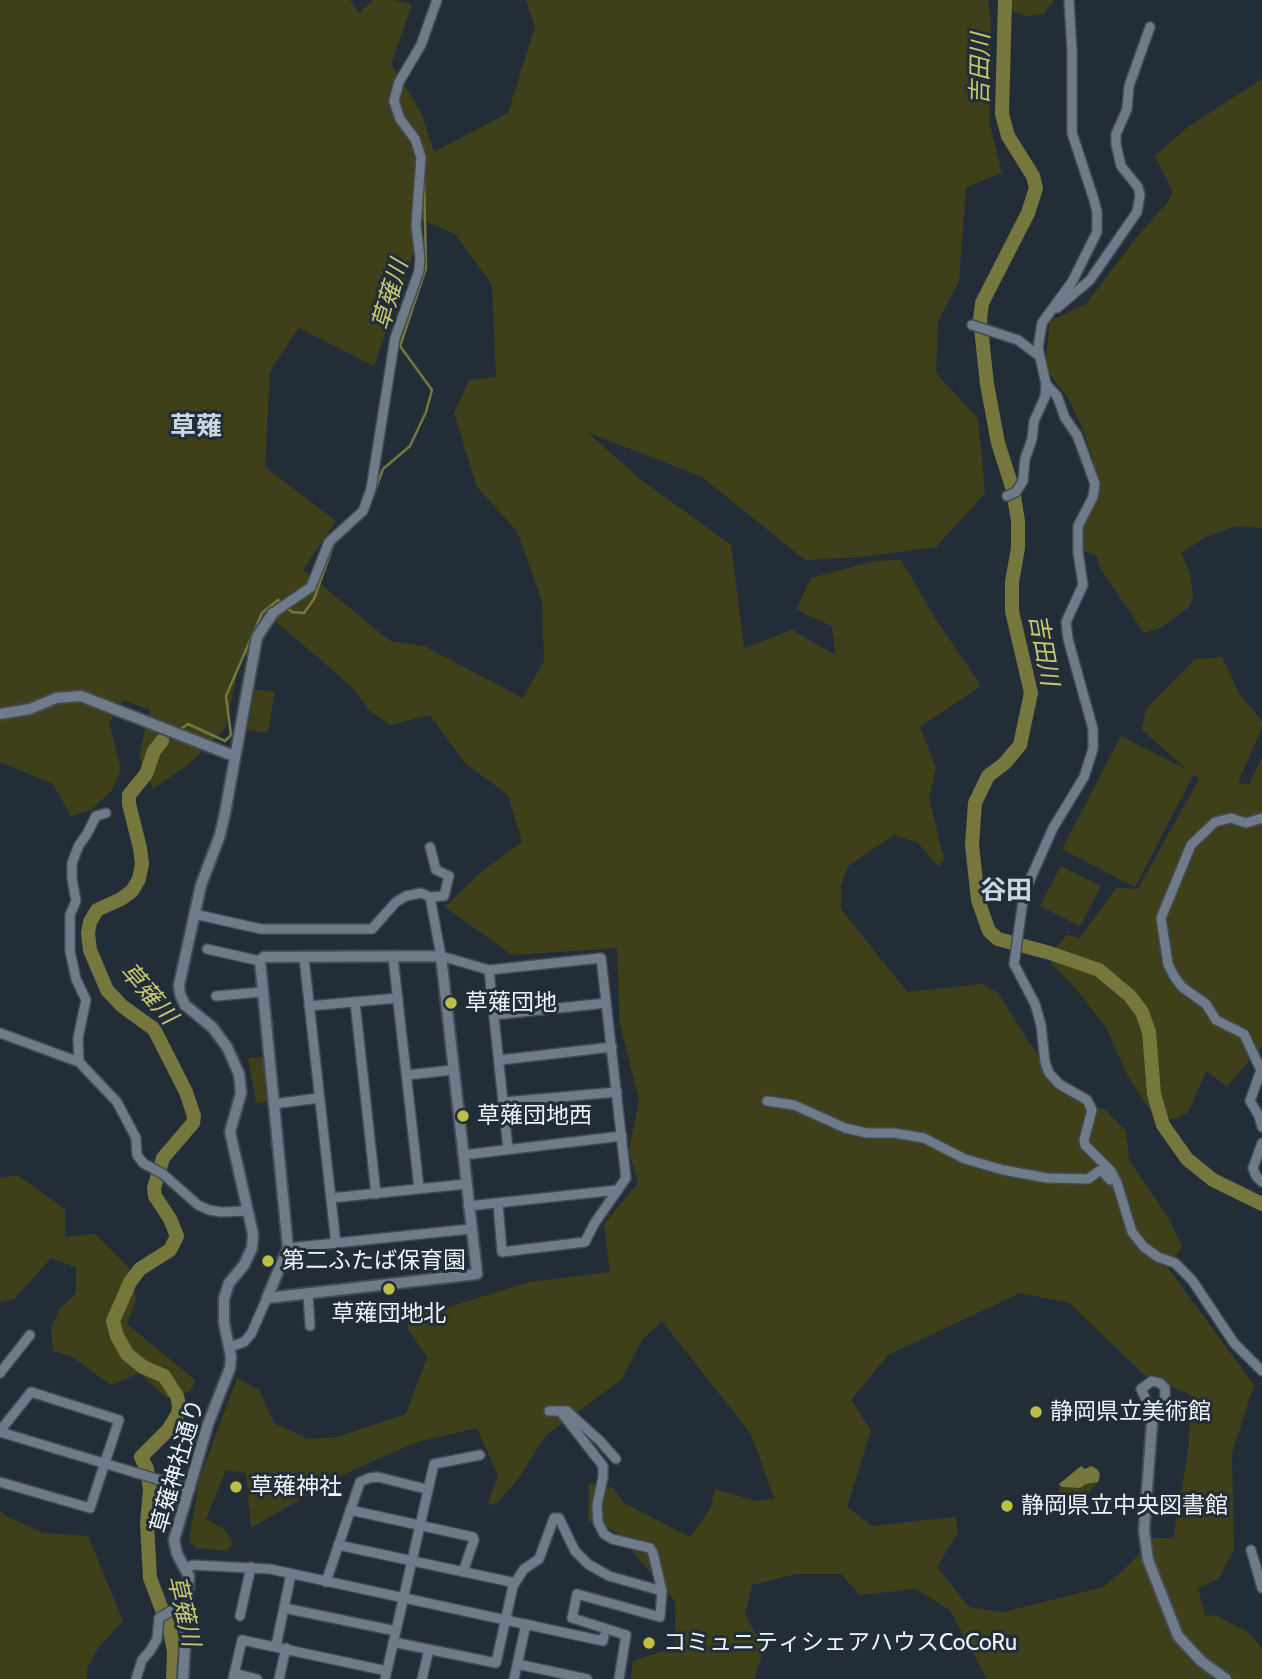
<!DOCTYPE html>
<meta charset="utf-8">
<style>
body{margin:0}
canvas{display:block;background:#232d38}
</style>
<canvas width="1262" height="1679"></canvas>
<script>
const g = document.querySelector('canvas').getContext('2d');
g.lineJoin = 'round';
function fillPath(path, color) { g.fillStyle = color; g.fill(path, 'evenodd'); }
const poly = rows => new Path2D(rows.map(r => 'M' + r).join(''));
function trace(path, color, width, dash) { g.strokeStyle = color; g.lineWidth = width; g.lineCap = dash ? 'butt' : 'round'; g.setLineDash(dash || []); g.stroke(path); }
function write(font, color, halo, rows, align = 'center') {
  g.font = font + ' Cabin,"Noto Sans JP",sans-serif'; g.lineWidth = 6; g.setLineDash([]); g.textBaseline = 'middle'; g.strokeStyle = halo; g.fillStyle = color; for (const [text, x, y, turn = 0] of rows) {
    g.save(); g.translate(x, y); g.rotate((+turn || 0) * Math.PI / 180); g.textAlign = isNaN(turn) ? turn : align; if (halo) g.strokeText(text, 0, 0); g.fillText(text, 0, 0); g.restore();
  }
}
fillPath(poly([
 [0,0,350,0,359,13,373,0,393,0,412,4,391,64,421,112,434,152,508,113,535,27,526,0,988,0,991,21,989,121,1002,173,966,187,959,281,938,321,936,373,978,419,985,493,936,547,859,557,805,560,702,477,587,432,640,479,731,545,744,648,792,630,835,655,832,626,803,613,797,608,811,578,875,561,901,560,935,618,981,686,920,727,936,768,929,798,944,860,939,867,918,843,894,835,848,866,841,885,841,909,907,992,982,984,998,993,1028,1041,1071,1097,1105,1110,1126,1131,1129,1160,1169,1219,1182,1247,1168,1268,1254,1385,1232,1453,1234,1550,1218,1579,1198,1588,1205,1615,1217,1616,1248,1632,1262,1649,1262,1679,987,1679,950,1610,916,1589,860,1595,841,1574,795,1574,752,1585,745,1615,764,1648,754,1679,631,1679,633,1661,676,1647,675,1601,615,1531,588,1520,589,1483,613,1488,624,1503,690,1537,710,1509,715,1489,756,1501,774,1498,751,1434,662,1321,642,1340,621,1380,546,1435,519,1478,495,1505,488,1503,498,1475,477,1428,417,1442,344,1474,251,1528,246,1473,226,1470,206,1519,225,1530,233,1543,227,1551,196,1548,189,1541,199,1480,237,1378,259,1390,274,1423,308,1439,338,1437,406,1414,427,1357,408,1329,408,1315,443,1309,529,1282,610,1272,604,1224,638,1183,629,1151,639,1100,620,1024,617,948,512,955,445,907,481,872,522,842,508,795,465,763,430,715,390,725,369,710,352,687,274,620,266,609,262,614,247,655,241,658,225,728,189,764,153,789,139,756,150,710,123,700,109,723,121,770,111,791,91,810,71,816,53,784,0,762],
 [421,219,455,234,492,285,496,377,469,380,454,413,477,487,517,531,542,601,544,661,523,698,424,646,390,641,303,570,336,521,265,467,270,372,277,360,299,328,374,366,412,258],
 [1020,1293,1070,1303,1144,1375,1191,1395,1188,1452,1173,1538,1153,1538,1131,1563,1104,1587,1003,1612,969,1607,937,1567,958,1532,955,1517,872,1526,847,1507,871,1430,851,1400,888,1355],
 [1004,0,1054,0,1044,14,1024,16,1007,8],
 [1262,79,1262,528,1236,526,1206,537,1181,553,1190,572,1193,598,1189,607,1160,628,1144,633,1099,566,1097,556,1085,551,1080,539,1088,516,1097,502,1099,479,1083,429,1068,398,1045,367,1050,321,1086,304,1136,238,1167,203,1173,192,1155,156,1188,127],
 [1222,657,1239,693,1262,722,1262,727,1238,783,1249,785,1262,757,1262,1046,1227,1086,1206,1071,1189,1111,1176,1119,1154,1116,1129,1078,1105,1026,1073,985,1051,964,1054,950,1067,935,1080,938,1116,888,1138,889,1199,779,1194,774,1135,887,1062,849,1121,736,1189,771,1142,730,1146,709,1195,659],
 [255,689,275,692,268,733,248,730],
 [1061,866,1101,886,1080,926,1040,906],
 [263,1057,267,1102,256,1103,248,1058],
 [17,1175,65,1209,65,1237,95,1234,129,1268,136,1300,127,1324,195,1380,191,1391,167,1398,139,1373,111,1385,71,1356,53,1351,51,1328,60,1309,76,1293,76,1267,51,1258,14,1299,0,1302,0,1178],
 [1098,1482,1078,1504,1057,1496,1059,1488,1080,1488,1086,1484],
 [0,1511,8,1517,43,1533,88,1536,123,1621,98,1648,87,1669,87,1679,0,1679]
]), '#3f401a');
fillPath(poly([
 [1081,1466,1085,1469,1091,1466,1097,1469,1100,1474,1098,1482,1086,1484,1080,1488,1061,1487,1059,1484]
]), '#75773c');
trace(poly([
 [374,493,383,469,410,446,426,412,432,390,400,346,426,268,424,176],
 [287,608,292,612,304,613,314,599,334,543],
 [178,731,188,724,225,741,231,735,226,696,262,613,278,600,282,604],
 [162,741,172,735]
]), '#75773c', 2.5);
trace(poly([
 [1005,0,1002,114,1008,136,1033,176,1036,188,1028,213,982,303,980,319,987,384,998,443,1013,490,1018,521,1018,548,1012,582,1012,611,1031,693,1020,745,1005,763,988,776,975,803,972,845,978,900,989,931,998,939,1050,953,1099,970,1130,996,1142,1012,1149,1032,1154,1094,1163,1125,1187,1159,1213,1180,1262,1204],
 [162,741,154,751,146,774,129,795,129,804,140,848,142,864,139,879,132,891,121,899,97,910,90,922,88,933,90,950,107,990,122,1006,154,1029,186,1092,194,1116,193,1123,163,1158,154,1188,155,1196,170,1219,177,1236,170,1250,140,1269,130,1282,113,1321,117,1336,127,1354,143,1367,164,1376,177,1396,179,1405,178,1414,168,1430,141,1457,147,1469,150,1490,147,1523,150,1578,170,1631,174,1651,173,1679]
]), '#75773c', 14);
const minor = poly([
 [1069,0,1072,51,1072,133,1094,200,1097,212,1097,232,1072,282,1042,323,1038,348,1046,384,1057,396,1065,418,1077,435,1095,484,1093,497,1078,526,1078,552,1083,585,1066,622,1068,639,1093,729,1093,749,1084,777,1053,828,1024,893,1014,964,1035,1004,1041,1025,1045,1062,1049,1073,1059,1084,1087,1100,1092,1110,1084,1140,1085,1145,1111,1171,1117,1183,1132,1232,1144,1247,1158,1257,1175,1263,1192,1280,1234,1343,1262,1371],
 [1057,308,1090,280,1137,212,1140,195,1138,187,1121,166,1116,144,1116,134,1127,109,1129,86,1150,27],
 [972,325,1018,340,1039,356],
 [1007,496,1016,492,1023,481,1025,459,1032,439,1034,421,1045,397,1046,384],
 [273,613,311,587,329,542,363,511,371,489,395,338,419,271,420,258,416,226,421,157,415,139,400,119,394,101,399,82,421,45,437,0],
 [1262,818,1246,823,1231,818,1215,822,1191,845,1161,918,1168,964,1174,976,1182,987,1206,1004,1216,1020,1244,1034,1261,1070,1250,1101,1259,1116,1262,1127],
 [430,847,436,870,449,876,444,896,430,897],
 [194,914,261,929,372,929,396,902,406,896,421,893,430,897,441,956,489,970,601,958,626,1178,594,1224,585,1242,502,1252,498,1203],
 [207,949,260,961],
 [393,957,419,1188],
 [304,958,336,1244],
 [489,970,508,1149],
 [216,996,261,992],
 [355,1002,376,1194],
 [309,1006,398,998],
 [494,1015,606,1003],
 [0,1033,79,1062,117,1102,136,1138,137,1155,143,1163,163,1174,198,1205,209,1210,221,1212,247,1211],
 [500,1060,612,1047],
 [79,1062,78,1038,86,1000,76,979,70,951,70,915,76,901,72,879,72,863,79,845,87,834,96,816,106,813],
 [407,1075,453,1070],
 [767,1101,794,1105,845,1128,867,1133,894,1133,924,1138,965,1159,1003,1170,1047,1178,1088,1179,1099,1171,1103,1172,1110,1180],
 [504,1102,617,1092],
 [273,1104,319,1098],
 [1262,1143,1253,1168,1256,1176,1262,1182],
 [463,1155,622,1136],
 [331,1198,466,1184],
 [468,1206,618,1190],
 [288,1248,470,1229],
 [308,1294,310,1326],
 [230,1347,244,1342,251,1334,267,1298],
 [0,1373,30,1335],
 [549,1411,567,1411,600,1441,616,1459],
 [561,1412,603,1466,603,1477,597,1505,598,1522,604,1534,612,1539,650,1548,653,1553,662,1591],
 [1152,1423,1154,1417,1141,1389,1152,1381,1160,1383,1165,1388,1165,1396,1154,1417],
 [0,1431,31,1392,119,1420,90,1508,0,1482],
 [0,1432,190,1489],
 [350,1510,473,1537,474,1540,463,1572],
 [338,1545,511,1582,513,1586,496,1663,393,1642],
 [1251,1550,1262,1588],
 [186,1568,193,1565,270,1569,603,1641,604,1636],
 [326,1582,360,1482,369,1478,378,1477,426,1489],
 [513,1586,524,1569,539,1559,554,1518,559,1518,575,1551,588,1564,609,1576,662,1591,660,1617,577,1594,572,1618,626,1635,619,1679],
 [284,1608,396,1631],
 [240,1616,251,1567],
 [276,1646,291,1574],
 [517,1664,587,1679],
 [234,1673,257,1679],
 [136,1679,142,1660,150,1651,157,1639,159,1618,171,1611,187,1610],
 [233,1679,242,1640,387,1671],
 [279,1679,286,1648],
 [385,1679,434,1464,480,1455],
 [422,1679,429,1649],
 [514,1679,526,1624]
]);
const tertiary = poly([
 [0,714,30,709,56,698,81,696,234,756],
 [441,956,477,1274,267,1298,288,1248,260,961,264,957,441,956],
 [1152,1423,1144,1530,1148,1560,1178,1636,1201,1661,1226,1679],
 [183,1679,189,1576,177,1554,174,1540,208,1424,230,1368,231,1357,224,1323,224,1299,229,1283,244,1265,252,1248,253,1234,230,1132,241,1093,239,1074,227,1047,212,1027,185,1005,180,994,179,985,201,885,220,835,225,813,257,637,273,613]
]);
trace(minor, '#424b54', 12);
trace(tertiary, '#424b54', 14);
trace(minor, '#707b89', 9);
trace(tertiary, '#707b89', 10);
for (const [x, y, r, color] of [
 [451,1003,7,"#bdbf43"],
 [463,1116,7,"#bdbf43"],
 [268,1261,7,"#bdbf43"],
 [389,1289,7,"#bdbf43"],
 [1036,1412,7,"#bdbf43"],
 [236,1487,7,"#bdbf43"],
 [1007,1506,7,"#bdbf43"],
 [649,1643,7,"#bdbf43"]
]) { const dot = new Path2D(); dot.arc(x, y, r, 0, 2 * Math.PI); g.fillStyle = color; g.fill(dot); trace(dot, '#232d38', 2.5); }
write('23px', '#eef4fc', '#232d38', [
 ["草薙団地",465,1003],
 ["草薙団地西",477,1116],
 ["第二ふたば保育園",282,1261],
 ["草薙団地北",389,1314,"center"],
 ["静岡県立美術館",1050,1412],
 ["草薙神社",250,1487],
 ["静岡県立中央図書館",1021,1506],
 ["コミュニティシェアハウスCoCoRu",663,1643]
], 'left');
write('23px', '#eef4fc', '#232d38', [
 ["草薙神社通り",178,1466,-74]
]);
write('italic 24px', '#c5c871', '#232d38', [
 ["吉田川",981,69,-89],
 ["草薙川",391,295,-74],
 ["吉田川",1043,650,80],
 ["草薙川",148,994,49],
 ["草薙川",183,1611,77]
]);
write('bold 26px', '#c9d6e4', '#232d38', [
 ["草薙",196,427],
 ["谷田",1006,891]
]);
</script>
